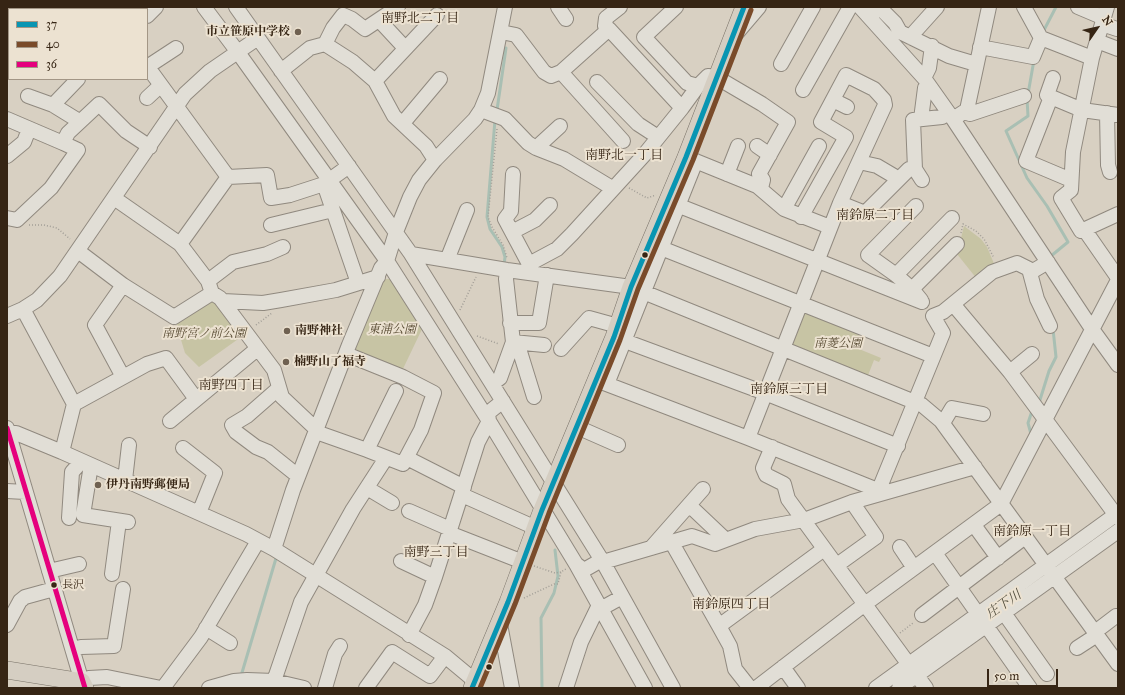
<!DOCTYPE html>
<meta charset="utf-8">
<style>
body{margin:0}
#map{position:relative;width:1125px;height:695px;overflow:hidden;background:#d8d0c2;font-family:"IM FELL Great Primer",serif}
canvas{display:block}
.frame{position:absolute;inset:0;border:8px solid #362514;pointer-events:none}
.legend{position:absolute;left:8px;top:8px;width:140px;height:72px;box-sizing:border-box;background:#ece2d1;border:1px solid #a39685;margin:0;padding:5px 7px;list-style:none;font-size:12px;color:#362514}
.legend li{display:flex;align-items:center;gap:8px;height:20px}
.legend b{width:20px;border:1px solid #a39685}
.north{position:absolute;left:1077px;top:8px;width:40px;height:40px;-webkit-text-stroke:3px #ece2d1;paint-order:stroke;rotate:56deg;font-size:11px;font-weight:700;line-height:16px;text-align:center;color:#362514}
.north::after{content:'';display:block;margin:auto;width:14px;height:18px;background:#362514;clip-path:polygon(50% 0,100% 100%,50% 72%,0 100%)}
.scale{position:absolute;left:987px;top:669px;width:71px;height:18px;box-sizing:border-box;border:2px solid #362514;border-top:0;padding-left:5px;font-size:12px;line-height:14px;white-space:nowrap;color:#362514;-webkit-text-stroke:3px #ece2d1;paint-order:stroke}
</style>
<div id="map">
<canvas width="1125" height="695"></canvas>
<div class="frame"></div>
<ul class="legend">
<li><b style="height:5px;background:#0895b2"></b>37</li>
<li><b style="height:5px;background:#7a4b2a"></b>40</li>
<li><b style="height:5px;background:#e5007d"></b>36</li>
</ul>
<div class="north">N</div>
<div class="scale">50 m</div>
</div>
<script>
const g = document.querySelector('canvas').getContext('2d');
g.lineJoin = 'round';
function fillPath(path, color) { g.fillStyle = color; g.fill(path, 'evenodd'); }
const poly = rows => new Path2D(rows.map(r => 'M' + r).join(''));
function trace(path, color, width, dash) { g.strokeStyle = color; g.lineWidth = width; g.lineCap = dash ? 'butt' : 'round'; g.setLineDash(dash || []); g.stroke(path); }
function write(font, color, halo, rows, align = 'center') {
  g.font = font + ' "IM FELL Great Primer","Noto Serif JP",serif'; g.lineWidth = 4; g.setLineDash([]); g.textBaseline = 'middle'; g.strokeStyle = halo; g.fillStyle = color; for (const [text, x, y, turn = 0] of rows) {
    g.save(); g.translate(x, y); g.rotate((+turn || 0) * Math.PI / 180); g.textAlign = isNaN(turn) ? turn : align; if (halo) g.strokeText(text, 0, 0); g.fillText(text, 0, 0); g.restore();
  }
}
fillPath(poly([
 [964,226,981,239,987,247,995,266,977,279,957,254],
 [383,279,390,279,423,327,401,373,353,353],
 [212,300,217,302,241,337,199,367,185,353,176,323],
 [802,310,865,333,859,349,881,358,879,362,874,360,867,378,789,347]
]), '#c7c4a4');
trace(poly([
 [38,9,39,7],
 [1043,32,1056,7],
 [1028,94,1034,60],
 [1027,99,1028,116,1006,131,1027,178,1047,206,1068,242,1051,256],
 [497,110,506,48],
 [495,120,487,217,490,229,502,247,505,257,504,265],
 [1039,403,1049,371,1056,357,1053,329],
 [1031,434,1028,423,1032,411],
 [241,676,277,555],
 [542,688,541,618,554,593,558,576,555,550]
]), '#a9bfb3', 3);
trace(poly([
 [1070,558,1110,526]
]), '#a9bfb3', 17);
const minor = poly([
 [80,7,82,9],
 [204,7,237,51,387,261,489,421,576,564,645,688],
 [236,7,411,254,603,562,673,688],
 [558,7,566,19],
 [676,7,644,37,687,83,698,86,708,76,716,77,762,104,788,122,759,174,763,180,761,188],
 [860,7,924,78,953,119,1092,329,1118,365],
 [873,7,884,12,895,23,900,32,949,56,976,64],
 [1024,7,1041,38,1092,58],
 [1078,7,1104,18],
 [1107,7,1092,58,1073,152,1071,190,1061,198,1081,231,1118,214],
 [53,9,54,7],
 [147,16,156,7],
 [7,17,9,19],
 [379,20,405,48],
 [1102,24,1117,29],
 [609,29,605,26,606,18,620,7],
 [501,32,516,35,544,72,551,76,561,72,609,29,682,108,644,155,572,234,557,249,529,264,528,272],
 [736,34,759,7],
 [910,37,937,7],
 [1097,41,1118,49],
 [7,44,9,41],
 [325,44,333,28,343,15,352,19,365,29,398,7],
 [980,47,1033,57,1041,38],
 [781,64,813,7],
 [147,66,228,177,180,244],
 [147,67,176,48],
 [281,71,310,48,325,44,353,62,375,81],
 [561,72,623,141],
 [924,78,929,68,932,46],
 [597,82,638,124,658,137],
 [803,90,850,7],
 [28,96,53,105,79,121],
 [147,98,161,85],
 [1050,98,1047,95,1053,78],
 [833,100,847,107],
 [53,105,78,79],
 [682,108,698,86],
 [481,110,505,119,528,143,536,148,564,159,612,188],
 [964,112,970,114,1024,96],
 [1107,113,1108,165,1110,172],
 [7,119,63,143],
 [921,119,925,88,929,85],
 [953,119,967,110,989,7],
 [403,123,440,79],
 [757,146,770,155],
 [536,148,560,126],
 [7,156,24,142,29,129],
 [688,158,757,186,784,209,830,227],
 [435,160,426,146,394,116,375,81,437,15],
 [859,162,877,166,899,179],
 [513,174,511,211,505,219,529,264],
 [727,174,738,146],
 [228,177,267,175,271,198,290,195,324,184,349,166],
 [922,180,915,169,913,120,942,117,948,112],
 [1071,180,1026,161,1051,97,1082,110,1118,115],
 [324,184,358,283],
 [114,198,180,244,208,281,212,293,220,298,274,370,282,397,317,430],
 [667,201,922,302],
 [840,203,865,213,909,169,915,169],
 [916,206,868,255,896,275,912,289,921,300],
 [784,209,819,146],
 [7,218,17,220,51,188,78,150,63,143,68,133,99,104,126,131,150,147],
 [271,225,333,210],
 [1084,229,1118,278],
 [512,232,535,220,550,205],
 [661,248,933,356],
 [78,251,123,285],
 [411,254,507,270,631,287,922,405,941,421,1118,664],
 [447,260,467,210],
 [1029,269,1037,299,1050,326],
 [896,275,952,218],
 [208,281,233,262,267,254,283,247],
 [912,289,957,244],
 [223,301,263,303,281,300,336,290,378,277],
 [953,304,1010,372,1118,518],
 [23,309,74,404,62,452],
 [7,316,23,309,37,300,60,276,185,94,210,71,258,38],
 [510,323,539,323,547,275],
 [614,337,765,393,898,446],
 [513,342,544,345],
 [517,342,534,397],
 [561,349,589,318,618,326],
 [346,354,403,377,434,393,421,430,403,464,367,450],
 [1010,372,1032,354],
 [123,377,95,325,123,285,174,317,212,293],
 [596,380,748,438,875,489,880,487,943,333,933,316,943,312,992,272,1017,263,1033,271,1048,262],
 [492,384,500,378,513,342,506,279,507,270],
 [607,384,696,161],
 [279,388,247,416,232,425,236,432,256,447,268,452,298,476],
 [74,404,147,364,166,358,196,399],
 [170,421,257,349],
 [943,423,952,408,983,414],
 [577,427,618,445],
 [7,428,82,682,89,678,107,677,161,688],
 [316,432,367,450,396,391],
 [9,433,16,433,62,452,246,534,274,549,445,656,475,681],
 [748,438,840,203,885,105,884,100,874,89,846,75,821,122,846,137,801,217],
 [772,447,763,468,766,475,784,484,788,499,926,688],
 [183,448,215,473,199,513],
 [407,458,464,487],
 [91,465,83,515,128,522],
 [125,480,129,445],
 [367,488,392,503],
 [7,491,25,492],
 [462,495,536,528],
 [689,505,726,540],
 [409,511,450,529],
 [69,518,72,472,82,461],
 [974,525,998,558],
 [449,533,523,562],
 [672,543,719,626,730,646,735,669,750,688],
 [900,547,914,568],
 [651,548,703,489],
 [274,549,293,490,349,345,381,268,387,261,396,232,410,197,419,180,435,160,475,119,481,110,488,93,505,7],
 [935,553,1030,688],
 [401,561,435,577],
 [576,564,584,570,598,562,603,562,692,536,715,544,755,529,804,520,852,502,975,467],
 [837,565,876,537,852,502],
 [49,571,79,564],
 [112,574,119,521],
 [1004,613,1047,674],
 [922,615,1025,537],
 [500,624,512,688],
 [7,625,20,601,25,597,54,589],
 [719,626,824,549],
 [206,628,230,643],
 [1095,632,1116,616],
 [409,635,425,605,435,577,478,442,489,421,488,413,503,401],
 [1077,648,1097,635],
 [73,649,81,647,114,646,123,589],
 [783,667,798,688],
 [274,681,301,602,353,509,386,458],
 [163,688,201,637,258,541],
 [209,688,234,681,247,680,274,681,304,688],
 [325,688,335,654,340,646],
 [366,688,392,652,430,676,445,656],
 [566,688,581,642,599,605,604,607,622,597],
 [756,688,865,604,1001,504,1118,280],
 [876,688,1118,513],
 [899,688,1118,531]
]);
const major = poly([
 [7,670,82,682,85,688],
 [472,688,508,602,542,510,614,337,631,287,686,157,744,7]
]);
trace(minor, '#90897f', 16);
trace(major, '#797268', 18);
trace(poly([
 [497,129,488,217,492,227,503,245,507,258],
 [629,188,647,198,656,195],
 [29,225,44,225,57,228,70,239],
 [961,233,963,224,976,231,984,239,994,258],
 [460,310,476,277],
 [256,325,272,313],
 [477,336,499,344],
 [534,566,555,573,561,572],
 [524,598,554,584,558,584,561,572,566,569],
 [900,633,913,623]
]), '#a29e97', 1.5, [1, 2]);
trace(minor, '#e1ded6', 14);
trace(major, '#d5cec2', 17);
trace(poly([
 [472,688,508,602,542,510,614,337,631,287,686,157,744,7]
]), '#0895b2', 5);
trace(poly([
 [480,688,515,604,549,513,620,340,638,289,693,160,751,10]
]), '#7a4b2a', 5);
trace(poly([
 [7,428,85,688]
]), '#e5007d', 5);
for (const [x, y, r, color] of [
 [298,32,4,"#6f6151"],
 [645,255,3.5,"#362514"],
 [287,331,4,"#6f6151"],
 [286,362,4,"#6f6151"],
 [98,485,4,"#6f6151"],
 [54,585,3.5,"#362514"],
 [489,667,3.5,"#362514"]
]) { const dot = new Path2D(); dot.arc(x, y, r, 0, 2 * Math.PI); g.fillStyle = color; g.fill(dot); trace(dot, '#ece2d1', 1.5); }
write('11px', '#362514', '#ece2d1', [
 ["長沢",62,585]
], 'left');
write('bold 12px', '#362514', '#ece2d1', [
 ["市立笹原中学校",290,32,"right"],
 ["南野神社",295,331],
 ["楠野山了福寺",294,362],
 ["伊丹南野郵便局",106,485]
], 'left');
write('italic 12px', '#574a32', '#ece2d1', [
 ["東浦公園",392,330],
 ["南野宮ノ前公園",204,334],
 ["南菱公園",838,344]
]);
write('13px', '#362514', '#ece2d1', [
 ["南野北二丁目",420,19],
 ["南野北一丁目",624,156],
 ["南鈴原二丁目",875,216],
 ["南野四丁目",231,386],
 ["南鈴原三丁目",789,390],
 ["南鈴原一丁目",1032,532],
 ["南野三丁目",436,553],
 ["南鈴原四丁目",731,605]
]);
write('italic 13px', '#4e4a3a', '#ece2d1', [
 ["庄下川",1004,605,-35]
]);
</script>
